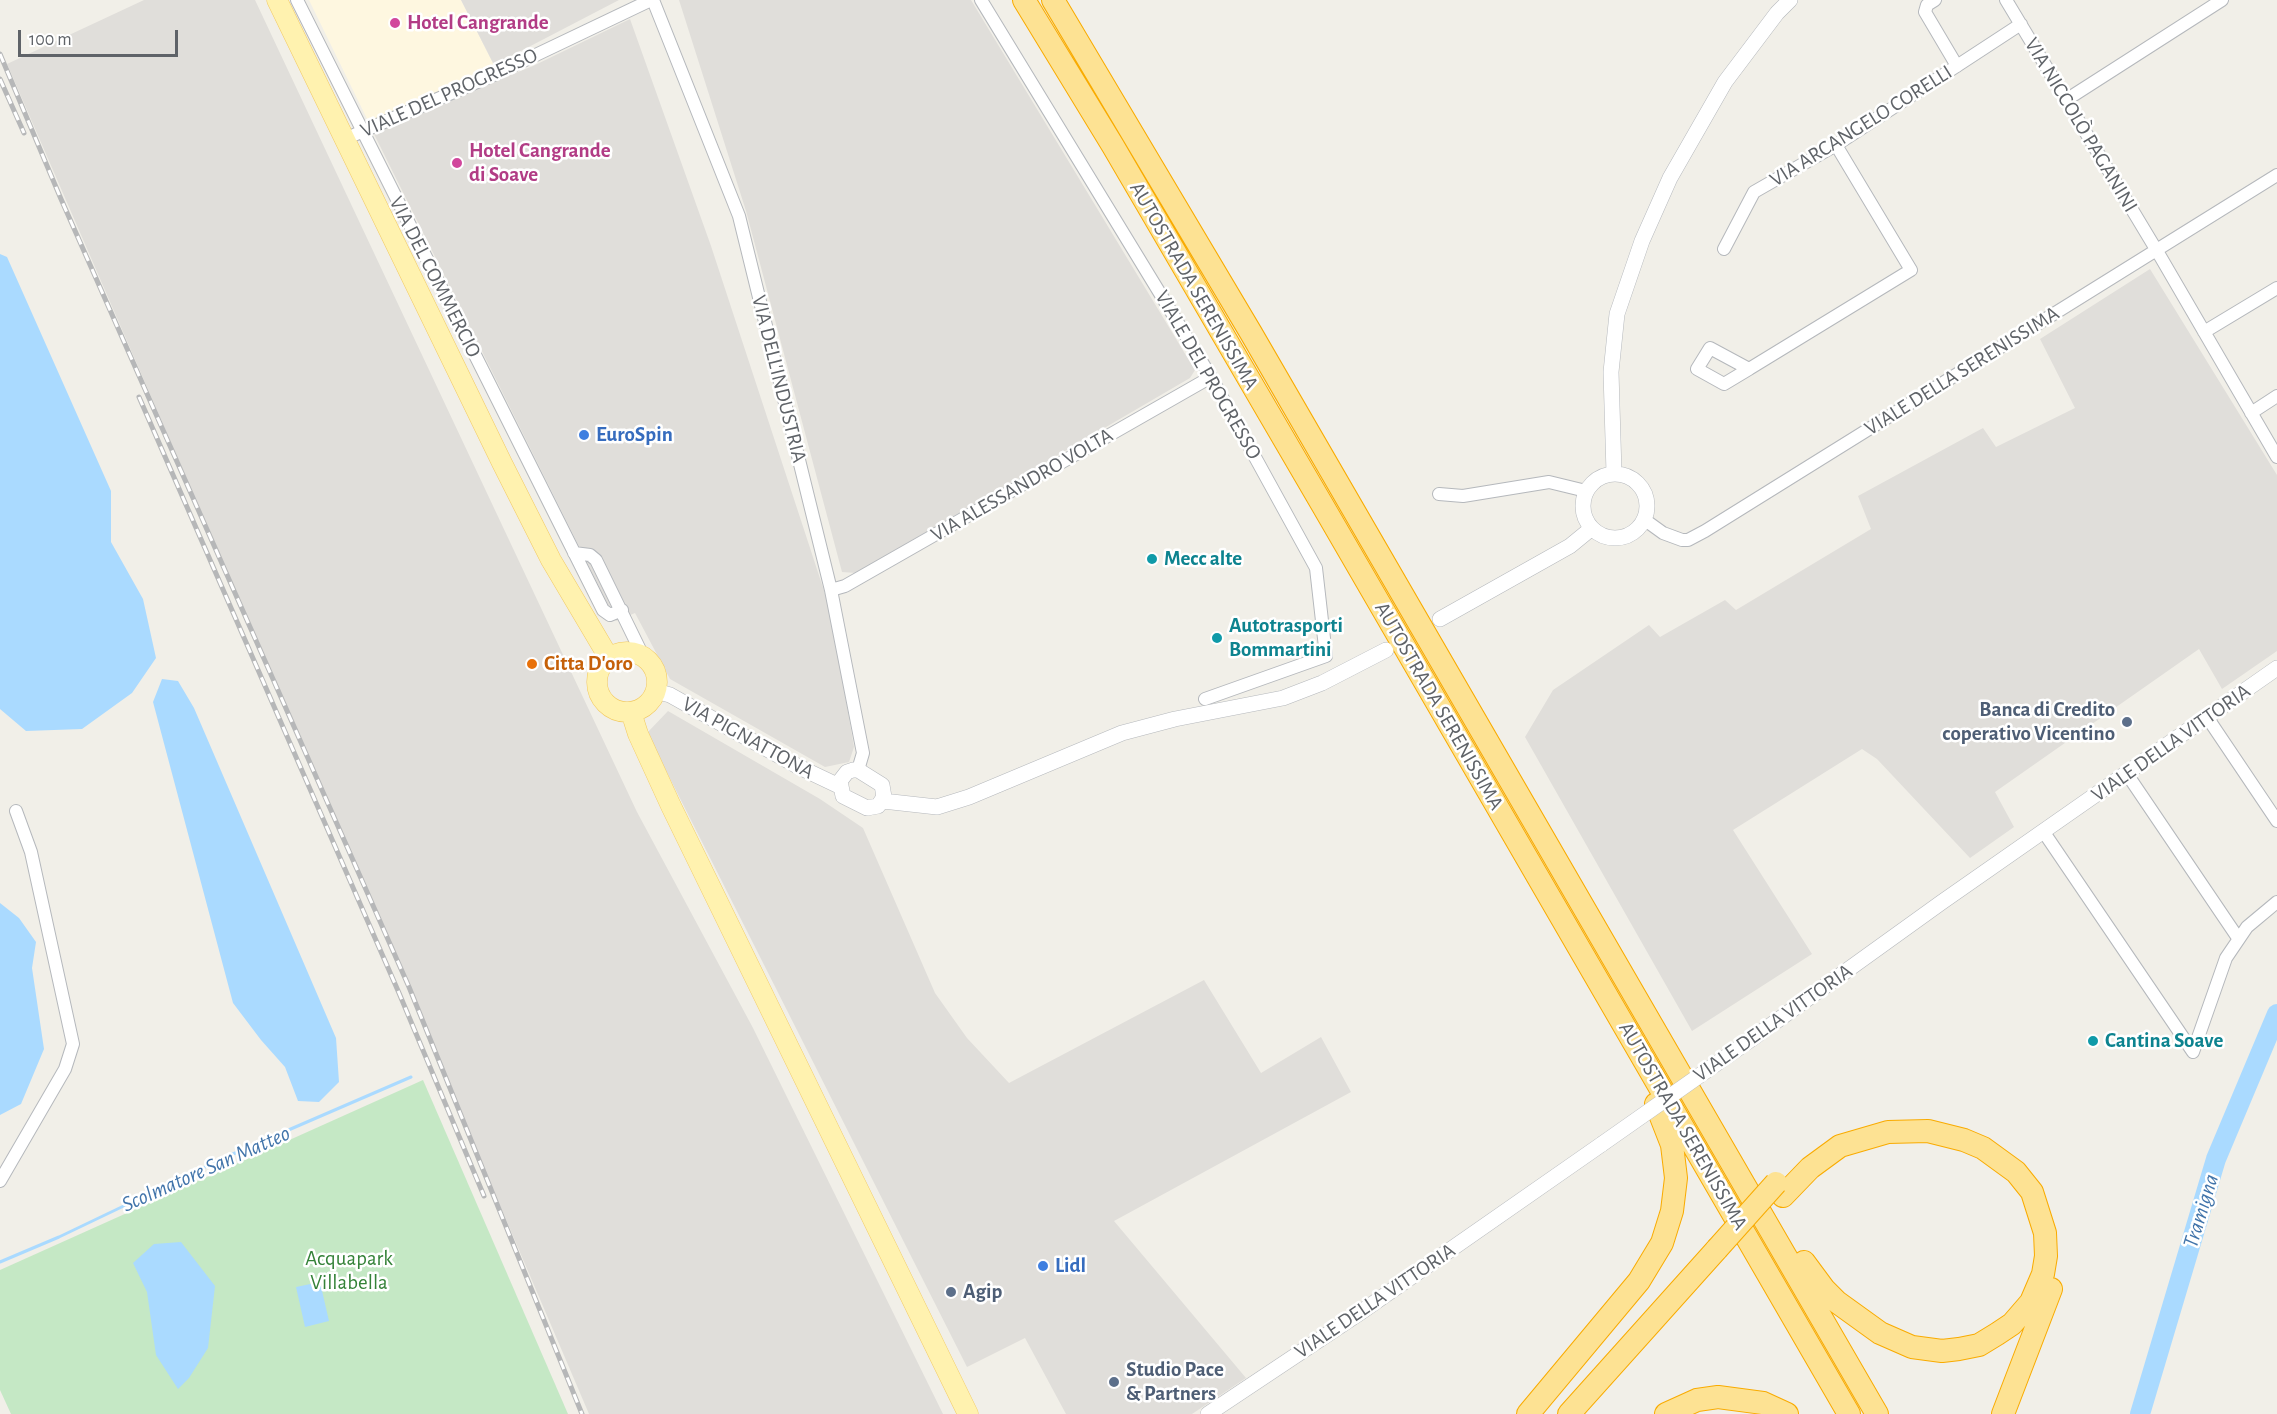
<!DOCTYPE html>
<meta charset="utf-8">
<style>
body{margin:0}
#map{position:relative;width:2277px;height:1414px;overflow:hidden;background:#f1efe8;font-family:"Alegreya Sans",sans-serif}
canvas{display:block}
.scale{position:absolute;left:18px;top:30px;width:160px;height:27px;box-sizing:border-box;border:3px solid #5f6368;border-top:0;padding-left:8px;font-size:18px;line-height:21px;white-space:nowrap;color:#5f6368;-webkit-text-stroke:4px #fff;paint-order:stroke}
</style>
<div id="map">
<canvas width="2277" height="1414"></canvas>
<div class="scale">100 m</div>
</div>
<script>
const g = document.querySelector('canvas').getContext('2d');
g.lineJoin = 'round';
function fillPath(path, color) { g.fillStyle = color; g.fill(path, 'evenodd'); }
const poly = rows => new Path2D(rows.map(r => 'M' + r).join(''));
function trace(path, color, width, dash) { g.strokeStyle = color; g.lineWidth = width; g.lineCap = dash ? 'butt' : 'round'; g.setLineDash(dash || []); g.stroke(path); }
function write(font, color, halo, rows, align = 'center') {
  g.font = font + ' "Alegreya Sans",sans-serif'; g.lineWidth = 5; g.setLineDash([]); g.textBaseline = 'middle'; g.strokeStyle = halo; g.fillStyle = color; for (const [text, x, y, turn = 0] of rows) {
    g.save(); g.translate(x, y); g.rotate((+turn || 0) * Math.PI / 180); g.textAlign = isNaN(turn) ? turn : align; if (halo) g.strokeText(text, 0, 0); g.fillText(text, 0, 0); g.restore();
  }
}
fillPath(poly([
 [309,0,461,0,494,65,370,125]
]), '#fef7e0');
fillPath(poly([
 [144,0,255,0,637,812,753,1028,943,1414,589,1414,408,990,7,64],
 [461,0,619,0,494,65],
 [679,0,971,0,1190,362,1195,370,1190,378,856,573,842,572,746,211],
 [630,19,711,246,831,612,854,747,849,762,825,767,670,679,635,613,616,621,372,130,533,66],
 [2150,269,2277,475,2277,651,2222,689,2199,649,1995,792,2014,827,1970,858,1877,759,1862,749,1733,830,1812,954,1692,1031,1525,737,1553,690,1649,625,1660,637,1725,600,1736,610,1871,529,1858,496,1983,428,1996,447,2075,408,2040,339],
 [668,711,820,799,863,828,935,993,967,1038,1009,1083,1204,980,1261,1073,1321,1037,1351,1092,1114,1221,1246,1378,1192,1414,1066,1414,1025,1338,967,1367,647,733]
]), '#e0deda');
fillPath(poly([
 [423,1080,568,1414,11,1414,0,1390,0,1270]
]), '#c5e8c5');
fillPath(poly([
 [0,254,7,257,111,491,111,542,143,599,156,658,132,693,82,729,26,731,0,709],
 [162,679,178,681,194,708,336,1038,339,1082,319,1102,298,1101,285,1067,261,1040,233,1003,153,702],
 [0,903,19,918,36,942,32,968,44,1049,21,1104,0,1115],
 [181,1242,215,1286,208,1348,189,1378,178,1389,156,1355,147,1292,133,1263,154,1244],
 [320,1282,329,1321,305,1327,296,1287]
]), '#aadaff');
trace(poly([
 [0,1262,59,1237,226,1157,411,1077]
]), '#aadaff', 3);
trace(poly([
 [2140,1414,2216,1159,2277,1014]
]), '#aadaff', 20);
const minor = poly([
 [297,0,603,610,610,615,622,610],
 [653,0,739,216,831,590,863,753,858,770],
 [981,0,1211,377,1316,568,1326,656,1205,699],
 [1935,0,1927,5,1925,12,1957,66],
 [2006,0,2160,256,2277,457],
 [2066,100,2222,0],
 [354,135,498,73,651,0],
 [1724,249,1754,192,1836,145,2021,24],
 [2204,332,2277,288],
 [1749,369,1724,384,1697,369,1710,348,1749,369,1911,270,1836,145],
 [2251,413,2277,396],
 [1439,494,1463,496,1549,482,1586,491],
 [1645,520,1663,533,1682,540,1688,540,1705,531,2277,175],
 [574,553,590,555,596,560,644,658],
 [831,590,845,586,1211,377],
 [2207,717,2277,821],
 [2127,774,2238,938],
 [2043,831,2193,1052],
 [2193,1052,2226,958,2247,927,2277,902],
 [0,1181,65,1069,73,1044,31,852,16,811]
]);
const tertiary = poly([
 [1614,473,1611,372,1617,314,1642,241,1670,178,1725,82,1777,13,1790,0],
 '1583 506a32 32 0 1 1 64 0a32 32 0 1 1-64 0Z',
 [1440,619,1570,546,1592,528],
 [656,691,670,695,799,767,839,786],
 [853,770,858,770,882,785,884,797,878,806,867,808,843,796,840,781,847,772,853,770],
 [883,801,937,807,969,797,1122,733,1175,719,1283,698,1322,683,1386,650],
 [1753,1038,1942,902,2277,668],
 [1208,1414,1361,1312,1602,1144]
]);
const primary = poly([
 [277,0,502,463,551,560,609,658],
 '597 682a30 30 0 1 1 60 0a30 30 0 1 1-60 0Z',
 [631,712,638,734,671,806,968,1414]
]);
const motorway = poly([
 [1024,0,1113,146,1323,506,1849,1414],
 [1053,0,1251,333,1877,1414],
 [1783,1196,1810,1168,1840,1146,1888,1132,1928,1131,1964,1140,1983,1148,2016,1172,2032,1192,2045,1233,2046,1256,2043,1274,2031,1302,2012,1324,1997,1334,1979,1345,1959,1349,1942,1351,1912,1347,1880,1333,1837,1302,1824,1289,1804,1262],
 [1528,1414,1639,1281,1662,1243,1672,1211,1676,1178,1672,1145,1656,1104],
 [1569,1414,1717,1249],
 [1666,1414,1697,1400,1718,1397,1763,1403,1787,1414],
 [2003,1414,2051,1289]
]);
trace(minor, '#b5b8bc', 14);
trace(tertiary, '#b5b8bc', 16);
trace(primary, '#f2c960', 21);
trace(motorway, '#f9ab00', 24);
trace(minor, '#fff', 12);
trace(tertiary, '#fff', 15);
trace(primary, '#fff2af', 20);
trace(motorway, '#fde293', 22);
const rail = poly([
 [0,54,61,199,409,987,582,1414],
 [0,79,24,133],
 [139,397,399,993,484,1196]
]);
trace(rail, '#b6b7b8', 5);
trace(rail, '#fff', 3, [9]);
const tertiaryBridge = poly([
 [1602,1144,1753,1038]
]);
const motorwayBridge = poly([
 [1717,1249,1776,1183]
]);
trace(tertiaryBridge, '#b5b8bc', 16, []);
trace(motorwayBridge, '#f9ab00', 24, []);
trace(tertiaryBridge, '#fff', 15);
trace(motorwayBridge, '#fde293', 22);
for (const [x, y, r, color] of [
 [395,23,6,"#d1479c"],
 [457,163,6,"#d1479c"],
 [584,435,6,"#3f7fe0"],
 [1152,559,6,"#0f9aa8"],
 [1217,638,6,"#0f9aa8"],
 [532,664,6,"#e8710a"],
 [2127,722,6,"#5c6f8a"],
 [2093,1041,6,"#0f9aa8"],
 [1043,1266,6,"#3f7fe0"],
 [951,1292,6,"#5c6f8a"],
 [1114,1382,6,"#5c6f8a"]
]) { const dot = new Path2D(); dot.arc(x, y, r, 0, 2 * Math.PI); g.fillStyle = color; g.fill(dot); trace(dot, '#fff', 2); }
write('bold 21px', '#b23c85', '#fff', [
 ["Hotel Cangrande",407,23],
 ["Hotel Cangrande",469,151],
 ["di Soave",469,175]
], 'left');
write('21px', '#5f6368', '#fff', [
 ["VIALE DEL PROGRESSO",449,93,-24],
 ["VIA NICCOLÒ PAGANINI",2081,125,59],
 ["VIA ARCANGELO CORELLI",1861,126,-32],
 ["VIA DEL COMMERCIO",435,277,63],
 ["AUTOSTRADA SERENISSIMA",1194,286,60],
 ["VIALE DELLA SERENISSIMA",1962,371,-32],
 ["VIALE DEL PROGRESSO",1208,375,60],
 ["VIA DELL'INDUSTRIA",779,379,76],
 ["VIA ALESSANDRO VOLTA",1022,485,-30],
 ["AUTOSTRADA SERENISSIMA",1439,706,60],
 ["VIA PIGNATTONA",748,738,29],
 ["VIALE DELLA VITTORIA",2171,743,-35],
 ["VIALE DELLA VITTORIA",1773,1023,-35],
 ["AUTOSTRADA SERENISSIMA",1683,1126,60],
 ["VIALE DELLA VITTORIA",1375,1301,-34]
]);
write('bold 21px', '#366cbe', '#fff', [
 ["EuroSpin",596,435],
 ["Lidl",1055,1266]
], 'left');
write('bold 21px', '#0d838f', '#fff', [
 ["Mecc alte",1164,559],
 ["Autotrasporti",1229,626],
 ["Bommartini",1229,650],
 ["Cantina Soave",2105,1041]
], 'left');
write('bold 21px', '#c56008', '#fff', [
 ["Citta D'oro",544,664]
], 'left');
write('bold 21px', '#4e5e75', '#fff', [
 ["Banca di Credito",2115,710,"right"],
 ["coperativo Vicentino",2115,734,"right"],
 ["Agip",963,1292],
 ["Studio Pace",1126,1370],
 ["& Partners",1126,1394]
], 'left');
write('21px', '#348238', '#fff', [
 ["Acquapark",349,1259],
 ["Villabella",349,1283]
]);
write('italic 22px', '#4174aa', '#fff', [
 ["Scolmatore San Matteo",206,1169,-24],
 ["Tramigna",2201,1211,-73]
]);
</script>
